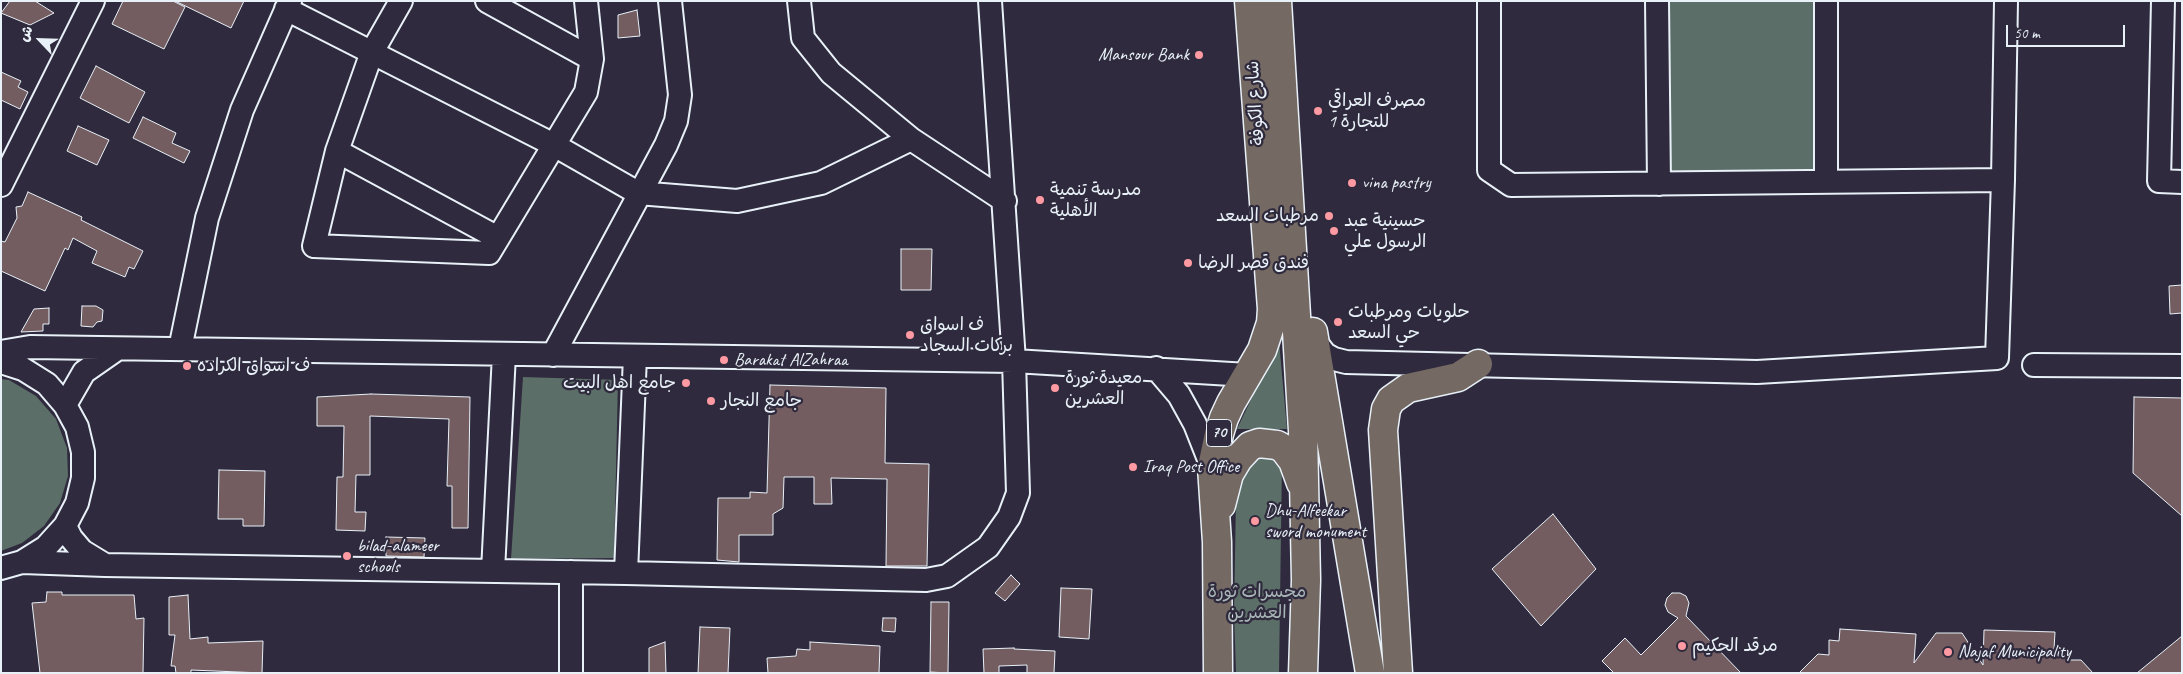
<!DOCTYPE html>
<meta charset="utf-8">
<style>
body{margin:0}
#map{position:relative;width:2183px;height:674px;overflow:hidden;background:#2f2a3d;font-family:Caveat,"Playpen Sans Arabic",sans-serif}
canvas{display:block}
.frame{position:absolute;inset:0;border:2px solid #e8f1f8;pointer-events:none}
.north{position:absolute;left:15px;top:15px;width:50px;height:50px;-webkit-text-stroke:4px #2f2a3d;paint-order:stroke;rotate:294deg;font-size:14px;font-weight:700;line-height:20px;text-align:center;color:#e8f1f8}
.north::after{content:'';display:block;margin:auto;width:18px;height:22px;background:#e8f1f8;clip-path:polygon(50% 0,100% 100%,50% 72%,0 100%)}
.scale{position:absolute;left:2006px;top:25px;width:119px;height:22px;box-sizing:border-box;border:2px solid #e8f1f8;border-top:0;padding-left:6px;font-size:15px;line-height:18px;white-space:nowrap;color:#e8f1f8;-webkit-text-stroke:4px #2f2a3d;paint-order:stroke}
</style>
<div id="map">
<canvas width="2183" height="674"></canvas>
<div class="frame"></div>
<div class="north">ش</div>
<div class="scale">50 m</div>
</div>
<script>
const g = document.querySelector('canvas').getContext('2d');
g.lineJoin = 'round';
function fillPath(path, color) { g.fillStyle = color; g.fill(path, 'evenodd'); }
const poly = rows => new Path2D(rows.map(r => 'M' + r).join(''));
function trace(path, color, width, dash) { g.strokeStyle = color; g.lineWidth = width; g.lineCap = dash ? 'butt' : 'round'; g.setLineDash(dash || []); g.stroke(path); }
function write(font, color, halo, rows, align = 'center') {
  g.font = font + ' Caveat,"Playpen Sans Arabic",sans-serif'; g.lineWidth = 4.5; g.setLineDash([]); g.textBaseline = 'middle'; g.strokeStyle = halo; g.fillStyle = color; for (const [text, x, y, turn = 0] of rows) {
    g.save(); g.translate(x, y); g.rotate((+turn || 0) * Math.PI / 180); g.textAlign = isNaN(turn) ? turn : align; if (halo) g.strokeText(text, 0, 0); g.fillText(text, 0, 0); g.restore();
  }
}
fillPath(poly([
 [1669,1,1813,1,1814,170,1669,171],
 [1279,341,1287,429,1237,429],
 [523,377,618,380,614,558,511,559],
 [1,379,9,380,36,396,56,419,67,448,68,476,60,503,44,526,22,543,1,551],
 [1270,457,1282,462,1279,673,1236,673,1234,613,1236,496,1246,468,1256,458]
]), '#5b6e67');
const building = poly([
 [10,1,35,1,54,13,30,25,1,13,10,1],
 [123,1,173,1,185,7,164,49,112,24,123,1],
 [175,1,244,1,231,28,175,1],
 [637,10,640,36,618,38,618,15,637,10],
 [96,66,145,92,129,123,80,98,96,66],
 [1,72,21,81,18,87,28,92,20,109,1,100,1,72],
 [143,117,176,133,172,143,190,151,184,163,133,138,143,117],
 [78,126,109,140,97,165,67,151,78,126],
 [28,192,82,217,81,220,143,251,134,269,129,267,125,277,92,263,97,251,73,238,68,250,65,248,45,291,1,271,1,241,5,242,17,218,16,207,22,206,28,192],
 [901,249,932,249,931,290,901,290,901,249],
 [2182,285,2182,313,2170,314,2169,286,2182,285],
 [82,306,96,306,103,310,102,321,97,322,93,327,81,326,82,306],
 [49,308,49,324,43,324,43,331,21,332,34,309,49,308],
 [770,385,886,388,885,463,929,464,927,566,886,566,887,479,831,478,832,504,814,504,814,477,784,477,783,508,773,514,773,535,739,535,739,562,717,560,718,498,750,498,750,492,767,493,770,385],
 [371,394,470,397,468,528,452,528,452,486,447,486,449,419,370,416,370,475,356,475,355,512,366,512,365,531,336,530,337,477,343,477,344,426,317,426,317,397,371,394],
 [2134,397,2182,398,2182,516,2133,473,2134,397],
 [219,470,265,471,264,526,243,526,243,519,218,519,219,470],
 [1553,514,1596,569,1541,626,1492,569,1553,514],
 [386,537,425,538,424,557,386,556,386,537],
 [1011,575,1020,584,1005,601,995,593,1011,575],
 [1061,588,1092,589,1089,639,1059,637,1061,588],
 [47,592,62,592,62,595,134,595,136,619,144,618,143,673,40,673,32,603,46,602,47,592],
 [1672,593,1680,593,1686,596,1689,603,1686,616,1741,673,1614,673,1602,661,1625,638,1641,655,1678,618,1668,612,1665,605,1667,598,1672,593],
 [188,595,190,639,208,637,208,643,263,641,262,673,191,670,191,673,176,673,175,666,171,666,175,635,169,635,169,597,188,595],
 [931,602,949,602,948,673,930,672,931,602],
 [883,618,896,618,895,632,882,631,883,618],
 [700,627,730,628,728,673,698,673,700,627],
 [1840,629,1916,634,1914,663,1936,633,1962,633,1983,665,1984,630,2055,632,2054,649,2067,650,2067,660,2081,660,2093,673,1799,673,1818,654,1829,655,1829,640,1839,641,1840,629],
 [2182,636,2182,673,2137,673,2182,636],
 [665,642,666,673,649,673,649,648,665,642],
 [810,642,880,646,879,673,768,673,767,658,796,656,797,649,810,650,810,642],
 [1014,648,1014,649,1055,651,1054,673,1027,673,1027,665,999,666,999,673,984,673,983,649,1014,648]
]);
fillPath(building, '#735d61');
trace(building, '#e8f1f8', 1);
const minor = poly([
 [401,1,372,52,337,151,314,246,489,253,586,92,592,59,586,1],
 [487,1,592,59],
 [799,1,803,38,831,73,911,139,1005,201],
 [1489,1,1489,170,1511,185,2003,180],
 [1657,1,1659,184],
 [2163,1,2159,181,2182,182],
 [286,9,554,145,638,193,737,201,821,183,911,139],
 [337,151,498,238],
 [1826,182,1826,1],
 [1,185,93,1],
 [1314,334,1318,345,1325,354,1334,359,1346,362,1757,372,1997,358,2003,180,2006,1],
 [180,349,207,218,242,110,290,1],
 [1,352,30,347,1014,361,1248,375],
 [553,355,666,145,676,121,680,95,670,1],
 [1,362,23,369,47,384,65,405,77,427,83,452,83,478,77,503,65,526,46,547,22,562,1,568],
 [2034,365,2182,366],
 [1156,368,1179,395,1195,424,1212,467],
 [65,405,84,372,117,349],
 [65,526,71,538,82,551,105,565],
 [22,562,105,565,626,573,926,580,947,576,988,547,1009,517,1018,493,1014,361,990,1],
 [493,571,504,354],
 [626,573,635,356],
 [571,673,571,572]
]);
const highway = poly([
 [1277,1,1303,431,1306,580,1303,673],
 [1313,332,1370,673],
 [1221,505,1229,474,1238,459,1250,446,1259,443,1277,445,1284,449,1293,461,1301,483],
 [1218,673,1217,542,1212,467,1219,434,1224,418,1231,403,1262,350,1271,323,1272,309,1249,1],
 [1398,673,1383,430,1386,409,1391,400,1408,388,1458,377,1478,364]
]);
trace(minor, '#e8f1f8', 26);
trace(highway, '#e8f1f8', 31);
trace(minor, '#2f2a3d', 22);
trace(highway, '#756964', 28);
for (const [x, y, r, color] of [
 [1199,55,5,"#ff9aa2"],
 [1318,111,5,"#ff9aa2"],
 [1352,183,5,"#ff9aa2"],
 [1040,200,5,"#ff9aa2"],
 [1329,216,5,"#ff9aa2"],
 [1334,231,5,"#ff9aa2"],
 [1188,263,5,"#ff9aa2"],
 [1338,322,5,"#ff9aa2"],
 [910,335,5,"#ff9aa2"],
 [724,360,5,"#ff9aa2"],
 [187,366,5,"#ff9aa2"],
 [686,383,5,"#ff9aa2"],
 [1055,388,5,"#ff9aa2"],
 [711,401,5,"#ff9aa2"],
 [1133,467,5,"#ff9aa2"],
 [1255,521,5,"#ff9aa2"],
 [347,556,5,"#ff9aa2"],
 [1682,646,5,"#ff9aa2"],
 [1948,652,5,"#ff9aa2"]
]) { const dot = new Path2D(); dot.arc(x, y, r, 0, 2 * Math.PI); g.fillStyle = color; g.fill(dot); trace(dot, '#2f2a3d', 2); }
for (const [x, y, w] of [
 [1219,433,25]
]) { const box = new Path2D(); box.roundRect(x - w / 2, y - 13.5, w, 27, 4); g.fillStyle = '#2f2a3d'; g.fill(box); trace(box, '#e8f1f8', 1); }
write('bold 16px', '#e8f1f8', null, [
 ["70",1219,433]
]);
write('18px', '#e8f1f8', '#2f2a3d', [
 ["Mansour Bank",1189,55,"right"],
 ["مصرف العراقي",1328,101],
 ["للتجارة 1",1328,122],
 ["vina pastry",1362,183],
 ["مدرسة تنمية",1050,190],
 ["الأهلية",1050,211],
 ["مرطبات السعد",1319,216,"right"],
 ["حسينية عبد",1344,221],
 ["الرسول علي",1344,242],
 ["فندق قصر الرضا",1198,263],
 ["حلويات ومرطبات",1348,312],
 ["حي السعد",1348,333],
 ["ف اسواق",920,325],
 ["بركات السجاد",920,346],
 ["Barakat AlZahraa",734,360],
 ["ف اسواق الكراده",197,366],
 ["معيدة ثورة",1065,378],
 ["العشرين",1065,399],
 ["جامع اهل البيت",676,383,"right"],
 ["جامع النجار",721,401],
 ["Iraq Post Office",1143,467],
 ["Dhu-Alfeekar",1265,511],
 ["sword monument",1265,532],
 ["bilad-alameer",357,546],
 ["schools",357,567],
 ["مرقد الحكيم",1692,646],
 ["Najaf Municipality",1958,652]
], 'left');
write('18px', '#e8f1f8', '#2f2a3d', [
 ["شارع الكوفة",1256,103,-94]
]);
write('18px', '#a9b6b7', '#2f2a3d', [
 ["مجسرات ثورة",1257,592],
 ["العشرين",1257,613]
]);
</script>
